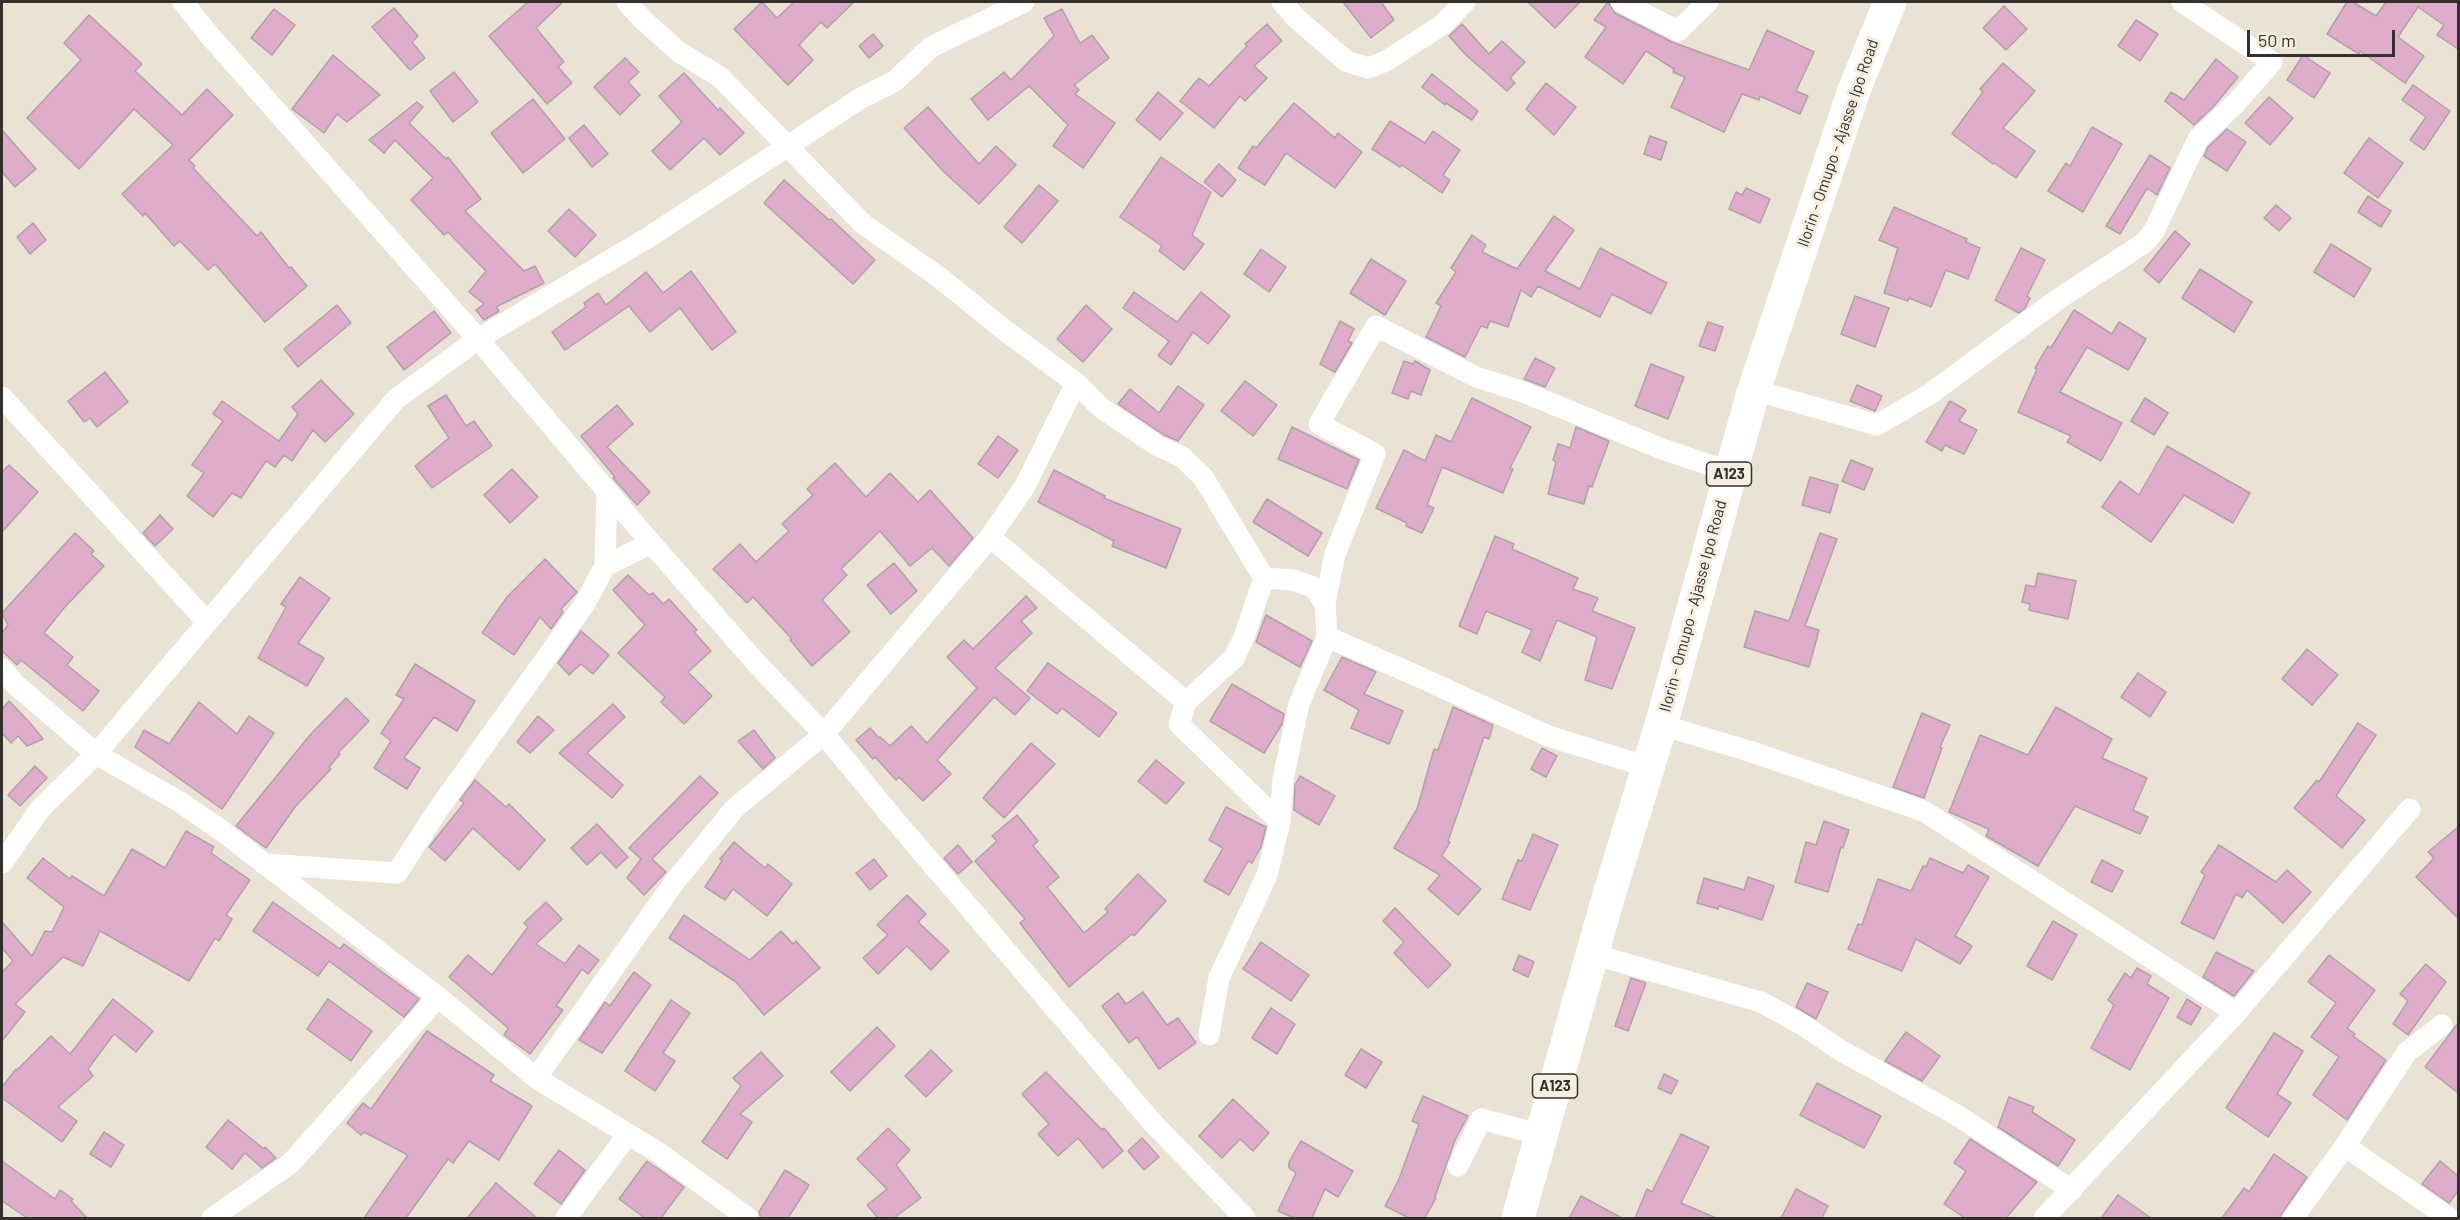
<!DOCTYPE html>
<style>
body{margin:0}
#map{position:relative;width:2460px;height:1220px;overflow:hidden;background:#eae3d4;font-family:Barlow,sans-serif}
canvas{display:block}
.frame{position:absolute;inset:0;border:3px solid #34312c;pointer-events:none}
.scale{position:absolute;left:2247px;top:30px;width:148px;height:27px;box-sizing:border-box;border:3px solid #34312c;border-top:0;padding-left:8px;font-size:18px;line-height:21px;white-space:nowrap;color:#34312c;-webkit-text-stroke:4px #f7f0e1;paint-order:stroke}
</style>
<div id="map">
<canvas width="2460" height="1220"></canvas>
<div class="frame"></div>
<div class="scale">50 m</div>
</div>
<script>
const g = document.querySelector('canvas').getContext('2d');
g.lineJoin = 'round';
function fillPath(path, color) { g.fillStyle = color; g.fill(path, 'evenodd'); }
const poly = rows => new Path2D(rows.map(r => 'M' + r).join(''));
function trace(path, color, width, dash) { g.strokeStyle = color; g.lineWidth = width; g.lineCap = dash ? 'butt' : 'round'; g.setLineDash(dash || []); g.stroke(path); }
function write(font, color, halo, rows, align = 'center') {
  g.font = font + ' Barlow,sans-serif'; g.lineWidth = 6; g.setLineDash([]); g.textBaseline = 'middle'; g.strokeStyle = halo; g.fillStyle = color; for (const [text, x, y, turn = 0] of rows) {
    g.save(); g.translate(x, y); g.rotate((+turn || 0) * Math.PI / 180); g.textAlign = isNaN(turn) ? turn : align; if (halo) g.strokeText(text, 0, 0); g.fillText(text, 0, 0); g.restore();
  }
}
const building = poly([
 [528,2,563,2,536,28,564,62,558,67,572,83,547,104,489,36,528,2],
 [762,2,777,18,794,2,854,2,827,28,821,22,799,45,813,60,788,85,734,29,762,2],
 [1343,2,1381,2,1394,20,1371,38,1343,2],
 [1528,2,1580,2,1555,28,1528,2],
 [1608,2,1615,13,1672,42,1749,70,1767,30,1814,52,1796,91,1808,96,1800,114,1760,96,1759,100,1742,94,1724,132,1671,107,1685,77,1673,72,1674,69,1646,51,1623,84,1585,57,1606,27,1594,20,1608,2],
 [2347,2,2353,2,2376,16,2386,2,2458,2,2458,49,2437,35,2444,25,2418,7,2398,37,2424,56,2405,83,2360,51,2359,54,2327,34,2347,2],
 [2004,6,2027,29,2006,50,1983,28,2004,6],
 [394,8,418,36,412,42,425,58,410,70,372,27,394,8],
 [274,9,295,25,272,55,251,38,274,9],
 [1062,9,1080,43,1092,35,1109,58,1074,85,1079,90,1075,94,1115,123,1083,168,1053,146,1068,125,1029,86,988,120,971,99,1004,72,1011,80,1054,36,1044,18,1062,9],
 [89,15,142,64,135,71,182,115,207,89,233,115,189,160,195,166,193,168,257,236,261,232,289,268,291,267,307,286,265,322,215,264,208,270,180,241,174,246,145,213,143,216,122,194,173,145,134,109,79,169,27,118,81,60,64,43,89,15],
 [2136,20,2158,34,2140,61,2118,46,2136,20],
 [1267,24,1282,41,1254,66,1267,78,1245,101,1240,96,1214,128,1180,101,1199,78,1209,86,1247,46,1245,44,1267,24],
 [1462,24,1489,54,1502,41,1525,62,1510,78,1515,83,1507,91,1466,55,1449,36,1462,24],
 [873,34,883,46,869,58,859,46,873,34],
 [333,55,380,95,347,122,337,114,324,133,292,109,333,55],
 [2303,55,2330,73,2314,98,2287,80,2303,55],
 [625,58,639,72,628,82,640,95,620,115,594,87,625,58],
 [2216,59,2238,77,2214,106,2194,125,2165,101,2171,92,2184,100,2216,59],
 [2003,63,2035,91,2003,128,2035,151,2016,178,1994,163,1993,164,1952,134,1983,92,1980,89,2003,63],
 [454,72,478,102,453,122,430,91,454,72],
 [684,73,718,110,720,108,744,133,720,155,704,138,670,170,652,151,682,122,659,96,684,73],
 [1432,74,1478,111,1472,120,1446,103,1445,105,1422,87,1432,74],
 [1546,83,1576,107,1554,135,1526,109,1546,83],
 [2413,85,2450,111,2424,150,2410,140,2426,117,2402,100,2413,85],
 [1158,92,1183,113,1160,140,1136,120,1158,92],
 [2269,97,2293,118,2270,145,2245,123,2269,97],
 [533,99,565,139,523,173,491,133,533,99],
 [417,102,423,107,409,123,446,159,448,157,481,199,465,211,524,271,535,266,544,283,496,307,499,311,484,320,476,310,484,304,469,292,486,271,448,232,444,235,411,200,433,178,395,140,384,153,369,140,417,102],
 [1294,103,1335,138,1338,133,1362,152,1335,188,1286,153,1265,185,1238,168,1253,146,1256,148,1294,103],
 [928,107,979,164,996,146,1016,165,979,204,944,172,904,128,928,107],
 [1390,121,1425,143,1433,131,1460,150,1443,175,1450,180,1442,193,1402,165,1400,167,1372,149,1390,121],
 [584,125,608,154,592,167,569,138,584,125],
 [2092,127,2122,144,2083,212,2048,191,2066,163,2070,166,2092,127],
 [2227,129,2246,142,2227,171,2204,156,2208,147,2227,129],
 [2,130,36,169,15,187,2,172,2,130],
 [1650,136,1667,142,1661,160,1644,154,1650,136],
 [2369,138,2403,163,2378,198,2344,173,2369,138],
 [2150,155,2170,168,2157,195,2147,188,2120,234,2106,226,2150,155],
 [1161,157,1211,192,1192,235,1204,244,1184,270,1159,251,1162,246,1120,217,1161,157],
 [1219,164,1236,180,1222,197,1204,182,1219,164],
 [784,180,829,220,831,219,875,260,853,284,764,203,784,180],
 [1039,185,1058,201,1022,243,1004,227,1039,185],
 [1746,188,1770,199,1760,223,1729,209,1736,192,1742,195,1746,188],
 [2368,196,2391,211,2381,227,2358,212,2368,196],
 [2276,205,2291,218,2279,231,2264,218,2276,205],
 [1894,207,1967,239,1966,242,1980,248,1968,279,1946,270,1931,307,1909,298,1908,301,1884,293,1898,248,1879,240,1894,207],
 [569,209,596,235,575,257,548,231,569,209],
 [1554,216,1574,230,1545,271,1580,289,1600,248,1667,283,1651,314,1612,294,1600,317,1538,286,1531,297,1521,290,1508,327,1490,321,1487,328,1481,326,1465,357,1426,337,1441,306,1436,303,1456,272,1451,268,1472,235,1486,245,1482,252,1517,269,1554,216],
 [33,223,46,240,30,254,17,237,33,223],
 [2175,231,2190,244,2159,283,2144,270,2175,231],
 [2331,244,2371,269,2354,297,2314,272,2331,244],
 [2021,248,2045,260,2027,296,2030,298,2025,308,2019,313,1995,300,2021,248],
 [1261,249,1286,267,1269,292,1244,274,1261,249],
 [1371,259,1406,281,1385,315,1350,293,1371,259],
 [2200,269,2252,302,2234,332,2182,298,2200,269],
 [691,271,736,332,712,350,680,308,650,332,629,306,565,350,552,332,586,307,584,303,598,293,606,305,646,272,663,293,691,271],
 [1134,292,1177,322,1201,292,1230,316,1208,344,1193,332,1171,365,1158,356,1169,341,1123,308,1134,292],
 [1855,296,1889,308,1875,347,1841,334,1855,296],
 [337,305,351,323,298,367,284,349,337,305],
 [1086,305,1112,329,1083,362,1057,339,1086,305],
 [2074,310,2112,334,2119,322,2146,339,2128,370,2087,347,2060,392,2122,423,2101,461,2067,442,2071,436,2018,412,2037,369,2035,368,2048,346,2051,348,2074,310],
 [434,311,451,333,404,370,387,347,434,311],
 [1340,321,1354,329,1348,341,1352,343,1335,372,1320,364,1340,321],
 [1708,322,1723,327,1715,351,1699,346,1708,322],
 [1535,358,1555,368,1545,387,1524,379,1535,358],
 [1404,361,1413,364,1415,361,1430,370,1421,395,1411,391,1408,399,1392,393,1404,361],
 [1651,364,1684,377,1668,419,1635,406,1651,364],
 [105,372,128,402,97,427,90,418,84,422,68,401,105,372],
 [321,380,354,414,325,442,313,430,292,461,284,455,275,467,266,461,241,498,232,493,213,517,187,496,204,473,192,465,223,421,213,414,222,401,279,441,298,414,292,407,321,380],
 [1245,381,1277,405,1253,436,1221,411,1245,381],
 [1857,385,1882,396,1875,411,1850,401,1857,385],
 [1178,386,1204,405,1178,441,1164,435,1118,404,1130,389,1159,413,1178,386],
 [446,395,466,426,474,421,492,446,432,488,415,466,449,438,428,406,446,395],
 [1472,398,1531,427,1510,468,1513,469,1503,493,1442,467,1427,505,1434,508,1422,533,1406,526,1407,523,1376,508,1404,450,1425,461,1436,435,1451,442,1472,398],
 [2145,398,2168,413,2154,435,2131,421,2145,398],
 [1950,401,1966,410,1959,421,1977,430,1964,454,1945,445,1942,451,1926,442,1950,401],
 [617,405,633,424,607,447,650,492,637,505,613,478,615,477,581,436,617,405],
 [1292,427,1359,460,1347,489,1278,459,1292,427],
 [1576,427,1609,441,1592,487,1589,486,1584,504,1548,494,1556,462,1553,460,1558,444,1570,448,1576,427],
 [998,436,1018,450,998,478,978,464,998,436],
 [2167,446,2250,493,2233,523,2184,495,2151,542,2102,507,2120,481,2139,495,2167,446],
 [1851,460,1873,469,1864,490,1842,481,1851,460],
 [835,463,866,497,890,473,918,502,930,490,973,538,949,566,932,548,910,566,880,531,841,569,847,575,822,600,850,632,812,666,790,640,792,639,753,597,747,603,713,569,740,544,756,562,789,531,782,524,813,495,807,489,835,463],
 [9,465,38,492,2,532,2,472,9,465],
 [512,469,538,497,510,523,484,495,512,469],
 [1054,470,1105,496,1104,498,1181,529,1166,568,1112,546,1114,541,1038,502,1054,470],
 [1810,477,1838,485,1830,513,1802,505,1810,477],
 [1267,499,1322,533,1308,556,1253,522,1267,499],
 [160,515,173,529,155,546,143,533,160,515],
 [75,533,94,551,91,554,104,566,64,608,44,633,73,657,67,665,99,691,83,711,21,660,17,665,2,651,2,633,8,625,2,613,75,533],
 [1820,533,1837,539,1805,626,1819,630,1809,667,1744,647,1755,611,1789,621,1820,533],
 [1495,536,1514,544,1512,549,1578,578,1573,589,1598,598,1592,611,1635,628,1612,689,1585,680,1597,637,1557,620,1540,661,1522,652,1532,630,1486,611,1477,634,1459,626,1495,536],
 [545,559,577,592,561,609,563,612,551,629,540,617,514,655,482,633,507,597,545,559],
 [894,563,917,591,891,614,867,585,894,563],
 [2038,573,2076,581,2068,619,2029,610,2030,604,2022,602,2026,585,2035,587,2038,573],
 [628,575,649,595,653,593,663,604,669,599,697,630,694,632,711,651,688,672,712,696,684,724,661,702,665,697,618,653,645,625,613,590,628,575],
 [300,577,330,598,298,643,324,658,307,686,258,658,286,607,281,604,300,577],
 [1026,596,1037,608,1021,621,1032,633,995,668,1030,698,1015,715,994,697,937,760,951,774,923,801,899,777,896,780,875,757,873,759,856,740,870,728,879,738,880,737,890,746,911,726,927,743,977,688,947,657,964,640,973,649,1026,596],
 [1266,615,1312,641,1300,667,1256,642,1266,615],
 [581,631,609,655,593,674,581,664,569,675,558,663,581,631],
 [2307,649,2338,675,2312,705,2282,679,2307,649],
 [1342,657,1376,672,1364,694,1403,711,1389,744,1351,728,1359,710,1324,690,1342,657],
 [1048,663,1117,713,1099,737,1062,708,1057,714,1027,691,1048,663],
 [415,664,475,701,457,731,434,717,404,758,420,768,407,789,374,768,391,741,381,733,404,699,396,695,415,664],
 [2138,673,2166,692,2150,717,2121,697,2138,673],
 [1232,684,1284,714,1282,724,1264,753,1210,721,1232,684],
 [346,698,369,721,338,753,340,754,329,767,331,769,295,807,266,848,236,826,310,735,346,698],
 [9,701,31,724,43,739,27,746,18,736,11,743,2,733,2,709,9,701],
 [199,702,237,734,249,716,274,733,222,809,135,747,144,730,169,744,199,702],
 [613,704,625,717,587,753,623,785,612,798,559,753,613,704],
 [1453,707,1493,725,1489,739,1484,737,1448,841,1450,842,1442,856,1481,889,1458,915,1428,889,1440,875,1394,848,1417,809,1434,749,1438,750,1453,707],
 [2056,707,2112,739,2102,758,2147,778,2133,810,2148,817,2140,834,2075,806,2038,866,1986,836,1989,829,1949,812,1980,735,2028,755,2056,707],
 [1922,713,1950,725,1940,747,1942,748,1924,798,1893,787,1922,713],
 [538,716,554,730,530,753,517,742,538,716],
 [2358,723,2376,735,2336,796,2365,820,2342,848,2294,808,2317,780,2319,782,2358,723],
 [754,730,775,758,763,769,738,741,754,730],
 [1031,743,1055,764,1004,818,983,798,1031,743],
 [1542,748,1557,756,1546,777,1531,769,1542,748],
 [1156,760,1184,783,1166,804,1138,781,1156,760],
 [35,766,47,778,20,806,8,795,35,766],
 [700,776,718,793,652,859,666,872,644,895,627,878,641,859,629,848,700,776],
 [1300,776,1335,796,1319,825,1294,810,1295,785,1300,776],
 [475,780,506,807,509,804,545,840,519,870,473,828,445,861,429,847,464,803,460,800,475,780],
 [1226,807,1266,827,1261,847,1252,863,1248,861,1229,895,1204,881,1223,848,1209,840,1226,807],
 [1017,815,1038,841,1033,846,1059,877,1047,887,1084,933,1108,912,1105,909,1138,874,1166,901,1134,936,1132,934,1069,987,1020,923,1025,919,975,861,997,841,992,836,1017,815],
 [1824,821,1849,830,1843,848,1841,847,1828,892,1795,882,1806,842,1816,845,1824,821],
 [597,824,628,857,616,868,601,852,587,865,571,848,597,824],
 [2458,827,2458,918,2416,877,2434,858,2428,852,2458,827],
 [186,831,214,847,211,853,250,880,226,915,232,919,219,941,215,938,189,981,100,931,83,966,63,957,15,1004,25,1012,2,1041,2,972,13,961,2,948,2,922,32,956,45,931,52,932,64,907,27,878,43,858,70,879,72,876,104,896,132,849,165,868,186,831],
 [1533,834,1558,845,1530,910,1502,899,1518,860,1522,861,1533,834],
 [734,842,765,868,768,864,792,884,767,916,733,889,725,900,705,887,722,861,720,859,734,842],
 [958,845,972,862,958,874,944,858,958,845],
 [2219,845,2276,882,2287,870,2311,892,2283,923,2247,890,2242,898,2236,894,2214,939,2181,923,2205,875,2201,872,2219,845],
 [1930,858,1963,873,1968,865,1989,877,1955,936,1972,946,1960,964,1916,939,1902,971,1848,949,1858,924,1862,925,1878,879,1911,891,1923,866,1926,867,1930,858],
 [874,859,887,876,870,890,856,873,874,859],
 [2102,860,2123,871,2112,892,2091,882,2102,860],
 [1748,877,1774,886,1762,920,1719,906,1718,909,1697,903,1704,878,1744,890,1748,877],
 [907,895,926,914,918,922,949,951,931,970,907,946,878,974,863,958,888,935,877,925,907,895],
 [273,902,340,949,344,944,419,999,404,1017,329,961,318,976,253,931,273,902],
 [546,902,562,919,536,944,565,964,579,945,599,960,588,974,582,969,556,1006,563,1010,530,1054,504,1035,508,1028,449,977,468,955,492,975,528,927,524,923,546,902],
 [1395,908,1451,965,1428,988,1394,953,1404,942,1383,921,1395,908],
 [684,915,750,960,781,931,793,944,796,941,820,968,764,1015,736,982,669,938,684,915],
 [2053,921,2077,935,2052,980,2027,966,2053,921],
 [1261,942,1309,975,1291,1001,1243,969,1261,942],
 [2216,952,2254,971,2234,996,2203,977,2216,952],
 [1519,955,1534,962,1528,977,1513,970,1519,955],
 [2329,955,2375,990,2347,1028,2355,1034,2353,1036,2386,1060,2347,1120,2313,1095,2339,1057,2311,1037,2336,1003,2308,982,2329,955],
 [2426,964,2446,982,2408,1035,2393,1024,2408,1001,2400,994,2426,964],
 [2137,968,2151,976,2147,984,2169,998,2130,1070,2091,1048,2114,1005,2108,1000,2125,973,2131,978,2137,968],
 [634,972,651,985,602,1053,579,1040,605,1002,610,1006,634,972],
 [1631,978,1646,983,1628,1031,1615,1026,1631,978],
 [1807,983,1828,992,1816,1019,1796,1007,1807,983],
 [1143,992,1167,1025,1178,1018,1196,1043,1159,1069,1137,1037,1129,1043,1102,1006,1118,993,1126,1004,1143,992],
 [113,999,153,1031,136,1052,114,1034,88,1069,93,1076,58,1107,77,1121,62,1142,2,1098,2,1087,16,1069,17,1070,51,1036,70,1054,113,999],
 [328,999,372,1031,351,1061,307,1029,328,999],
 [2187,999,2201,1008,2191,1025,2177,1017,2187,999],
 [671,1000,690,1013,663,1053,675,1061,655,1091,625,1071,671,1000],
 [1271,1008,1295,1024,1277,1054,1252,1038,1271,1008],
 [2458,1023,2458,1093,2425,1067,2458,1023],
 [877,1027,895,1046,850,1091,831,1072,877,1027],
 [427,1031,494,1075,490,1081,532,1106,499,1160,469,1141,453,1163,448,1159,406,1218,364,1218,408,1155,364,1132,361,1135,347,1123,363,1103,371,1109,427,1031],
 [1906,1032,1940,1056,1922,1081,1885,1061,1906,1032],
 [2274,1033,2303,1051,2277,1094,2291,1103,2268,1137,2226,1108,2274,1033],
 [1361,1049,1382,1062,1366,1088,1345,1075,1361,1049],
 [931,1050,952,1071,926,1097,905,1076,931,1050],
 [761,1052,783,1076,740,1114,752,1122,727,1159,702,1142,741,1086,733,1078,761,1052],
 [1046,1072,1102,1130,1104,1128,1123,1151,1103,1168,1078,1138,1058,1156,1038,1134,1049,1124,1022,1094,1046,1072],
 [1664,1074,1678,1081,1671,1094,1658,1088,1664,1074],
 [1817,1083,1881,1116,1864,1148,1800,1115,1817,1083],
 [1423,1096,1468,1116,1455,1140,1435,1197,1436,1198,1425,1218,1409,1218,1385,1206,1399,1179,1419,1124,1412,1121,1423,1096],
 [2009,1097,2034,1107,2032,1112,2075,1140,2058,1166,1998,1127,2009,1097],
 [1233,1099,1269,1133,1253,1151,1240,1139,1222,1158,1199,1136,1233,1099],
 [228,1120,264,1149,265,1147,276,1158,262,1168,245,1153,232,1169,206,1147,228,1120],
 [888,1128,910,1150,896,1165,921,1198,894,1218,878,1218,867,1205,887,1189,857,1159,888,1128],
 [104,1132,124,1145,111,1167,90,1154,104,1132],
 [1681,1134,1709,1147,1681,1203,1716,1218,1635,1218,1647,1189,1652,1192,1681,1134],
 [1142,1138,1159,1157,1144,1170,1128,1151,1142,1138],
 [1970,1139,2037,1182,2006,1218,1965,1218,1944,1204,1966,1171,1954,1163,1970,1139],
 [1301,1141,1353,1171,1338,1197,1325,1189,1312,1218,1294,1218,1278,1211,1296,1173,1289,1168,1289,1162,1301,1141],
 [559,1150,585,1170,561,1204,534,1184,559,1150],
 [2274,1154,2307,1177,2279,1218,2222,1218,2244,1188,2249,1192,2274,1154],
 [2,1161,55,1199,60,1190,73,1199,71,1201,87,1218,27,1218,2,1201,2,1161],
 [647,1161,684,1187,661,1218,645,1218,619,1199,647,1161],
 [2440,1161,2458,1176,2458,1191,2449,1203,2422,1184,2440,1161],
 [785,1170,809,1185,788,1218,761,1218,759,1212,785,1170],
 [496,1183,537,1218,467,1218,496,1183],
 [1796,1189,1828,1206,1822,1218,1781,1218,1796,1189],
 [2118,1195,2151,1218,2101,1218,2118,1195],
 [1581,1196,1622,1218,1569,1218,1581,1196]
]);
fillPath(building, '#e0accc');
trace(building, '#afa1a9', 1.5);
trace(poly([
 [183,2,210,36,478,339,651,543,759,666,824,734,887,811,1152,1122,1245,1218],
 [1282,2,1296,18,1346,61,1368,68,1386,61,1442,25,1465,2],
 [1621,2,1678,31,1708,2],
 [1076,383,1100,407,1158,446,1182,457,1203,477,1264,578,1244,637,1234,658,1186,702],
 [1754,390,1877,425,1930,394,2057,300,2144,243,2154,231,2198,139,2235,104,2272,62,2182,2],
 [2,397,207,622],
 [990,537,1186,702,1179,724,1280,822],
 [605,566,607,491],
 [1264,578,1293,580,1313,587,1325,603,1335,554,1375,454,1319,424,1376,326,1476,377,1521,391,1662,449,1730,472],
 [1325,603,1327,637,1415,675,1548,736,1648,767],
 [2,669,15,684,96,754,180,802,222,831,438,997,536,1078,676,880,735,808,824,734,990,537,1025,486,1076,383,1003,329,939,277,863,224,720,77,679,52,642,19,627,2],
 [1661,725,1749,751,1924,811,2236,1013,2044,1218],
 [2,863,41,808,96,754,396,399,478,339,649,237,861,98,895,81,931,47,1024,2],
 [264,864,397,873,437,811,584,605,605,566,651,543],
 [1592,954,1761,1002,1803,1025,1840,1050,1955,1114,2072,1190],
 [2236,1013,2410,809],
 [1209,1035,1219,978,1267,875,1280,822,1283,779,1299,704,1327,637],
 [536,1078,659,1153,748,1218],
 [2345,1146,2449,1218],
 [1458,1166,1481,1119,1542,1135],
 [212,1218,291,1163,438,997],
 [566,1218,628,1134],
 [2293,1218,2345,1146,2407,1052,2442,1025]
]), '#fff', 21);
trace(poly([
 [1518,1218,1606,905,1661,725,1752,396,1854,90,1890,2]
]), '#fff', 33);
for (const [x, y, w] of [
 [1729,474,45],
 [1555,1086,45]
]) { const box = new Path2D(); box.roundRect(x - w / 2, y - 12, w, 24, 4.5); g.fillStyle = '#f7f0e1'; g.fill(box); trace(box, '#34312c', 1.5); }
write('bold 15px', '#34312c', null, [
 ["A123",1729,474],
 ["A123",1555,1086]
]);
write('16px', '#34312c', '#f7f0e1', [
 ["Ilorin - Omupo - Ajasse Ipo Road",1838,143,-71],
 ["Ilorin - Omupo - Ajasse Ipo Road",1693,606,-75]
]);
</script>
